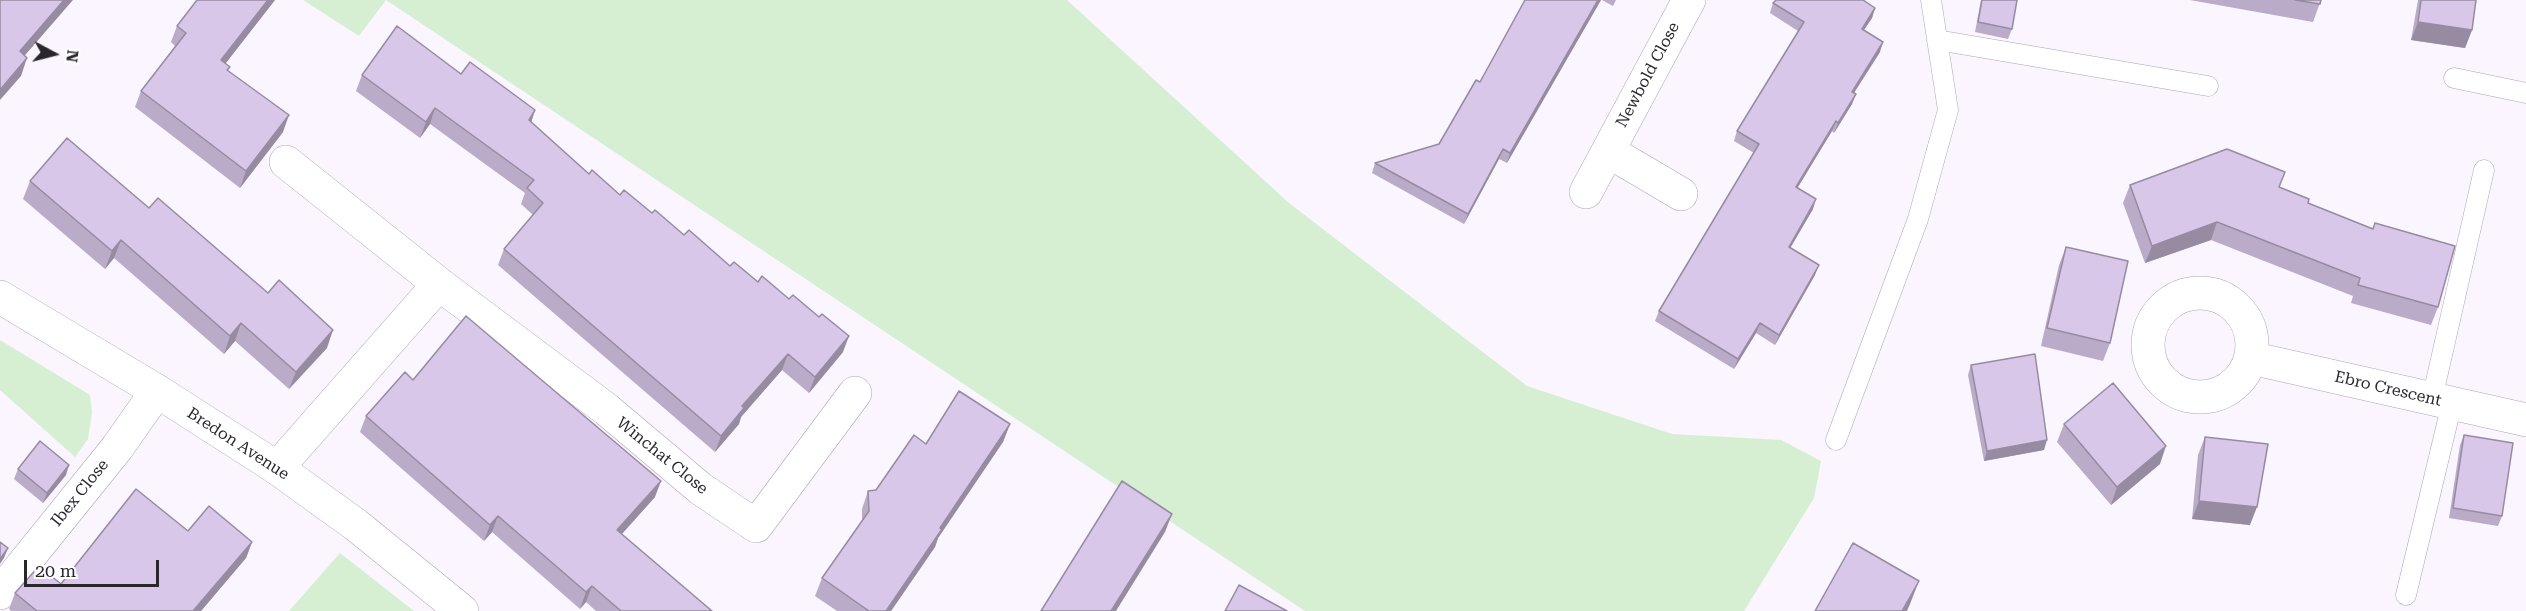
<!DOCTYPE html>
<style>
body{margin:0}
#map{position:relative;width:2526px;height:611px;overflow:hidden;background:#faf5fe;font-family:"Roboto Serif",serif}
canvas{display:block}
.north{position:absolute;left:24px;top:24px;width:60px;height:60px;-webkit-text-stroke:4px #fff;paint-order:stroke;rotate:97deg;font-size:16px;font-weight:700;line-height:24px;text-align:center;color:#29272c}
.north::after{content:'';display:block;margin:auto;width:21px;height:27px;background:#29272c;clip-path:polygon(50% 0,100% 100%,50% 72%,0 100%)}
.scale{position:absolute;left:24px;top:560px;width:135px;height:27px;box-sizing:border-box;border:3px solid #29272c;border-top:0;padding-left:8px;font-size:18px;line-height:21px;white-space:nowrap;color:#29272c;-webkit-text-stroke:4px #fff;paint-order:stroke}
</style>
<div id="map">
<canvas width="2526" height="611"></canvas>
<div class="north">N</div>
<div class="scale">20 m</div>
</div>
<script>
const g = document.querySelector('canvas').getContext('2d');
g.lineJoin = 'round';
function fillPath(path, color) { g.fillStyle = color; g.fill(path, 'evenodd'); }
const poly = rows => new Path2D(rows.map(r => 'M' + r).join(''));
function trace(path, color, width, dash) { g.strokeStyle = color; g.lineWidth = width; g.lineCap = dash ? 'butt' : 'round'; g.setLineDash(dash || []); g.stroke(path); }
function write(font, color, halo, rows, align = 'center') {
  g.font = font + ' "Roboto Serif",serif'; g.lineWidth = 4.5; g.setLineDash([]); g.textBaseline = 'middle'; g.strokeStyle = halo; g.fillStyle = color; for (const [text, x, y, turn = 0] of rows) {
    g.save(); g.translate(x, y); g.rotate((+turn || 0) * Math.PI / 180); g.textAlign = isNaN(turn) ? turn : align; if (halo) g.strokeText(text, 0, 0); g.fillText(text, 0, 0); g.restore();
  }
}
fillPath(poly([
 [303,0,1067,0,1289,203,1527,386,1672,434,1781,440,1821,461,1814,498,1744,611,1305,611,386,0,359,36],
 [0,340,90,395,92,413,88,439,75,457,0,390],
 [340,553,414,611,289,611]
]), '#d6efd2');
const service = poly([
 [1937,40,2208,86],
 [2454,78,2526,93],
 [2432,399,2484,170],
 [1836,440,1918,219,1948,110,1931,0],
 [2406,595,2452,403]
]);
const minor = poly([
 [1608,151,1681,194],
 [286,162,439,284,606,409,701,489,756,526,855,393],
 [1586,192,1689,0],
 '2148 345a52 52 0 1 1 104 0a52 52 0 1 1-104 0Z',
 [2251,358,2526,420],
 [277,468,439,284],
 [0,593,117,448,157,391]
]);
const tertiary = poly([
 [0,297,157,391,277,468,356,525,462,611]
]);
trace(service, '#aca5b4', 21);
trace(minor, '#aca5b4', 34);
trace(tertiary, '#aca5b4', 34);
trace(service, '#fff', 20);
trace(minor, '#fff', 33);
trace(tertiary, '#fff', 33);
fillPath(poly([
 [275,0,225,64,228,71,283,132,240,188,135,107,141,91,175,46,171,42,177,26],
 [1601,0,1507,163,1499,159,1464,224,1372,173,1375,163,1439,144,1480,82],
 [1602,0,1616,0,1613,6],
 [1981,0,2017,0,2012,29,2008,39,1975,32],
 [2190,0,2321,0,2313,22],
 [2418,0,2476,0,2472,30,2465,48,2411,40],
 [1864,1,1875,8,1872,18,1864,30,1880,52,1854,93,1852,104,1834,133,1832,131,1797,188,1813,209,1790,248,1815,275,1775,345,1756,333,1734,369,1655,321,1659,311,1754,153,1734,141,1737,131,1798,31,1770,13,1773,3],
 [461,74,535,110,531,122,589,174,620,195,652,213,730,266,843,352,809,393,782,370,741,417,739,424,715,452,498,265,504,249,533,215,521,204,525,193,430,124,420,138,356,91,362,75],
 [30,181,149,208,327,348,289,389,235,341,224,354,114,258,105,269,23,199],
 [2130,185,2279,187,2308,203,2438,307,2431,325,2351,303,2353,296,2211,240,2145,263,2123,203],
 [2066,247,2110,343,2103,361,2041,346,2059,265],
 [1971,365,2044,450,1984,461,1968,375],
 [413,380,655,497,622,534,712,611,596,611,586,602,580,609,492,532,484,541,360,432,366,416],
 [1010,424,1003,442,938,538,935,547,891,611,837,611,815,596,822,578,862,521,862,509,868,491,876,490,926,444],
 [2064,424,2160,464,2111,505,2057,442],
 [2464,435,2502,516,2498,526,2449,518,2460,445],
 [2205,437,2250,525,2192,519,2198,455],
 [18,469,66,475,43,503,14,479],
 [188,531,252,542,246,558,201,611,11,611,9,609,15,593,61,584]
]), '#baabc8');
fillPath(poly([
 [64,0,73,0,13,69,20,51],
 [268,0,275,0,215,77,221,60],
 [1598,0,1601,0,1507,163,1510,153],
 [1875,8,1872,18,1858,39,1862,29],
 [2418,22,2472,30,2465,48,2411,40],
 [1883,42,1880,52,1848,102,1852,92],
 [27,58,21,76,0,100,0,90],
 [1856,94,1852,104,1834,133,1838,123],
 [435,108,430,124,420,138,426,122],
 [535,110,530,126,529,120],
 [289,115,283,132,240,188,246,171],
 [1836,121,1832,131,1792,197,1796,187],
 [1503,149,1499,159,1464,224,1468,214],
 [1816,199,1813,209,1785,257,1789,247],
 [2217,222,2211,240,2145,263,2152,246],
 [121,240,114,258,105,269,112,251],
 [1819,265,1815,275,1775,345,1779,335],
 [241,323,235,341,224,354,230,336],
 [1760,323,1756,333,1734,369,1738,359],
 [333,330,327,348,289,389,296,372],
 [849,336,843,352,809,393,815,377],
 [788,354,782,370,741,417,739,424,715,452,721,436,742,406],
 [1010,424,1003,442,938,538,935,547,891,611,886,611,940,528],
 [2047,440,2044,450,1984,461,1987,451],
 [2166,446,2160,464,2111,505,2117,487],
 [69,465,66,475,43,503,47,493],
 [661,481,655,497,611,546,617,530],
 [2199,501,2257,507,2250,525,2192,519],
 [1172,514,1165,532,1116,611,1111,611],
 [498,516,492,532,484,541,490,525],
 [252,542,246,558,201,611,193,611],
 [8,548,4,558,0,564,0,559],
 [1919,581,1910,604,1907,611,1902,611],
 [592,586,586,602,580,609,586,592]
]), '#978ba2');
const building = poly([
 [0,0,64,0,20,51,27,58,0,90,0,0],
 [197,0,268,0,221,60,230,67,227,70,289,115,246,171,141,91,186,33,177,26,197,0],
 [1525,0,1598,0,1510,153,1503,149,1468,214,1375,163,1439,144,1476,80,1480,82,1525,0],
 [1776,0,1863,0,1875,8,1862,29,1883,42,1852,92,1856,94,1838,123,1836,121,1796,187,1816,199,1789,247,1819,265,1779,335,1760,323,1738,359,1659,311,1759,144,1737,131,1804,22,1773,3,1776,0],
 [1982,0,2017,0,2012,29,1978,22,1982,0],
 [2295,0,2321,0,2320,4,2295,0],
 [2421,0,2476,0,2472,30,2418,22,2421,0],
 [397,26,461,74,470,62,535,110,529,120,589,174,592,170,620,195,624,190,652,213,655,210,684,235,689,230,730,266,734,262,758,282,762,276,789,299,793,295,819,317,822,314,849,336,815,377,788,354,742,406,744,408,721,436,504,249,543,203,527,188,534,180,435,108,426,122,362,75,397,26],
 [67,138,149,208,158,198,268,293,279,280,333,330,296,372,241,323,230,336,121,240,112,251,30,181,67,138],
 [2227,149,2285,172,2279,187,2309,199,2308,203,2373,229,2375,223,2455,246,2438,307,2358,285,2360,278,2217,222,2152,246,2130,185,2227,149],
 [2066,247,2128,261,2110,343,2047,328,2066,247],
 [466,316,661,481,617,530,712,611,621,611,592,586,586,592,498,516,490,525,366,416,405,372,413,380,466,316],
 [2035,354,2047,440,1987,451,1971,365,2035,354],
 [2113,383,2166,446,2117,487,2064,424,2113,383],
 [959,391,1010,424,940,528,942,529,886,611,869,611,822,578,869,511,868,491,876,490,914,435,926,444,959,391],
 [2464,435,2513,443,2502,516,2453,508,2464,435],
 [2205,437,2268,444,2257,507,2199,501,2205,437],
 [40,441,69,465,47,493,18,469,40,441],
 [1122,481,1172,514,1111,611,1041,611,1122,481],
 [136,489,188,531,209,506,252,542,193,611,37,611,15,593,39,566,61,584,136,489],
 [0,542,8,548,0,559,0,542],
 [1853,543,1919,581,1902,611,1815,611,1853,543],
 [1239,585,1287,611,1225,611,1239,585]
]);
fillPath(building, '#d8c7e8');
trace(building, '#978ba2', 1.5);
write('16px', '#29272c', '#fff', [
 ["Newbold Close",1648,75,-62],
 ["Ebro Crescent",2388,389,13],
 ["Bredon Avenue",238,444,33],
 ["Winchat Close",662,456,39],
 ["Ibex Close",80,493,-51]
]);
</script>
